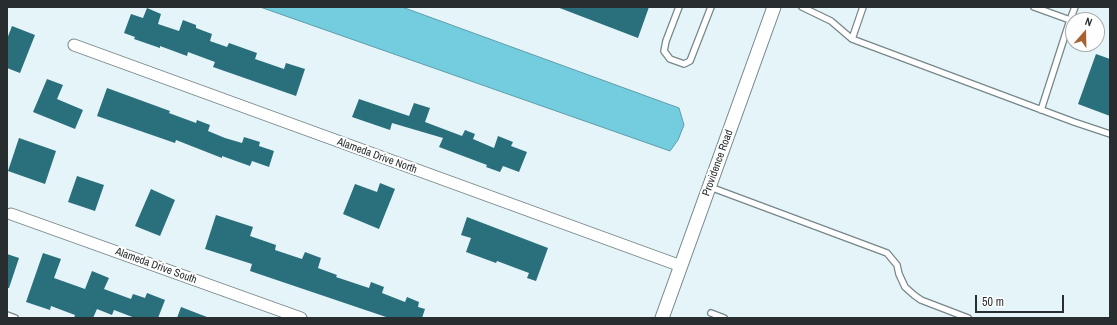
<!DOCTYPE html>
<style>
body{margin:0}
#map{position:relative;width:1117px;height:325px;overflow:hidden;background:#e4f4f8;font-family:"Archivo Narrow",sans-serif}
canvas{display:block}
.frame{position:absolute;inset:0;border:8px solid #282e2f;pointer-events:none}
.north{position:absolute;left:1065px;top:12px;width:40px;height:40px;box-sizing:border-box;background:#fefefe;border:1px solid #a8abab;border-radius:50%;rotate:20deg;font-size:11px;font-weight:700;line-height:16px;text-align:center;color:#282e2f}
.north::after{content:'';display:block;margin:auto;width:14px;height:18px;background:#a66331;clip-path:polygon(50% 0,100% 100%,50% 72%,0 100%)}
.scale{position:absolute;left:975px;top:295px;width:89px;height:18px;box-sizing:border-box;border:2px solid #282e2f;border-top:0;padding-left:5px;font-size:12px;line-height:14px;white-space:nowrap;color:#282e2f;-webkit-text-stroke:3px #fefefe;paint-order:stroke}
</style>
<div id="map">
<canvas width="1117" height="325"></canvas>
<div class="frame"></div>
<div class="north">N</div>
<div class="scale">50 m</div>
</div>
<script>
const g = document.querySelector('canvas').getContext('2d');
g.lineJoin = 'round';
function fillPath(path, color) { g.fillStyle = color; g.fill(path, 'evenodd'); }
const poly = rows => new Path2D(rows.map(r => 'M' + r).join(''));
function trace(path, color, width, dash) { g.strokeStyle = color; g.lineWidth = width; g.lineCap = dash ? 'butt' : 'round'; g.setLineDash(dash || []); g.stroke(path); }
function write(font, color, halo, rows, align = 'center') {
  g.font = font + ' "Archivo Narrow",sans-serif'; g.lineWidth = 4; g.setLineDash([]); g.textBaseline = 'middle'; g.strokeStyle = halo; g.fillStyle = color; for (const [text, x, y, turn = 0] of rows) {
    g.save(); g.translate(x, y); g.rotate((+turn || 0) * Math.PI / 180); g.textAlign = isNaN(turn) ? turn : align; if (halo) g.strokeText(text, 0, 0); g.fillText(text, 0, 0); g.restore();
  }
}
const water = poly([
 [260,7,402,7,679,108,684,125,678,140,670,151,260,7]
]);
fillPath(water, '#74cdde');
trace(water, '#5d9daa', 1);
fillPath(poly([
 [557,7,649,7,638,38],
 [147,8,161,14,158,24,179,31,183,20,196,25,196,28,212,34,210,41,227,47,229,43,257,53,255,59,284,69,286,63,305,69,296,96,213,67,215,62,188,52,187,56,160,46,160,48,134,39,135,37,124,33,131,14,143,18],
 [12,26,35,35,20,73,7,68,7,39],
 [1096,54,1110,59,1110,116,1078,104],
 [47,79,63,85,57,99,83,110,75,129,33,112],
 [107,88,170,111,169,113,196,123,197,120,210,125,208,131,225,138,242,143,244,137,260,142,259,146,274,151,269,167,252,161,250,166,222,156,222,158,176,140,175,143,97,116],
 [359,99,409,116,414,103,430,108,425,122,462,136,465,130,475,134,473,139,494,148,498,136,513,142,511,146,527,152,519,172,503,166,500,172,486,167,487,165,439,147,443,138,392,123,390,130,352,117],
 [19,138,56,151,45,184,8,171],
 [77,176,104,185,95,211,68,202],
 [380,183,395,189,379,229,343,214,355,184,377,192],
 [151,189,175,200,160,236,135,226],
 [216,215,253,227,250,236,276,245,275,250,302,259,305,252,321,258,318,268,337,275,336,277,369,288,371,282,384,287,382,293,405,302,407,297,419,302,418,307,425,309,422,318,389,318,250,271,252,264,205,249],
 [467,217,548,248,536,281,527,278,529,273,497,261,496,263,466,252,471,238,461,235],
 [43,253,61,259,54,278,85,289,92,271,109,278,104,289,131,299,133,294,145,298,147,293,165,300,158,318,135,318,114,310,112,315,97,309,93,318,74,318,75,315,51,306,50,310,26,302],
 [7,254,19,258,9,288,7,288],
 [181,307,207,317,207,318,177,318]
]), '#2a6f7c');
const service = poly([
 [679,7,666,41,664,51,670,59,684,64,690,61,711,7],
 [802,7,831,21,852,39,1074,122,1110,134],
 [1034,7,1070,20,1075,7],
 [852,39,863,7],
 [1041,110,1070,20],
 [710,187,887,253,897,265,899,274,905,287,914,295,921,300,968,318],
 [711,313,724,318],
 [7,315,15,318]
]);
const minor = poly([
 [74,45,681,266],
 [11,214,301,318]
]);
const tertiary = poly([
 [662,318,774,7]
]);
trace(service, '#778689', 8);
trace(minor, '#778689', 13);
trace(tertiary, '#778689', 15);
trace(service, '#fff', 5.5);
trace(minor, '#fff', 11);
trace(tertiary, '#fff', 13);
write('11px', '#282e2f', '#fefefe', [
 ["Alameda Drive North",377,156,20],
 ["Providence Road",718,163,-70],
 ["Alameda Drive South",156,266,20]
]);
</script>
